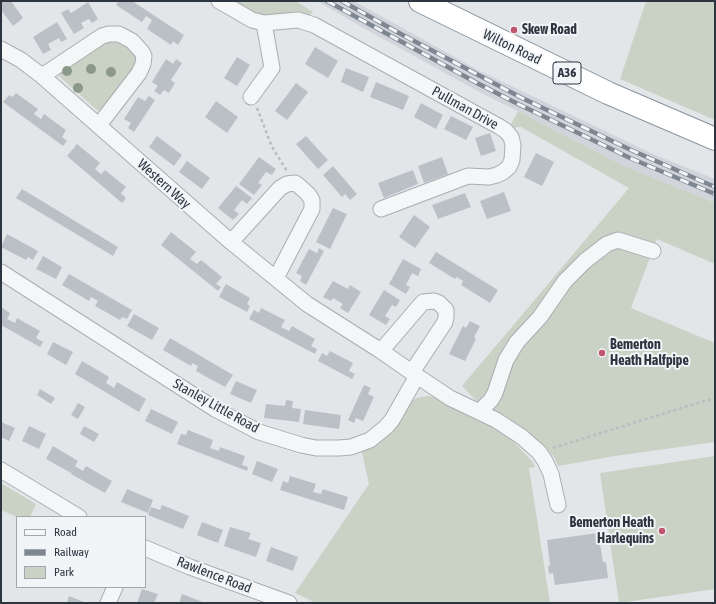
<!DOCTYPE html>
<style>
body{margin:0}
#map{position:relative;width:716px;height:604px;overflow:hidden;background:#e3e6e9;font-family:"Asap Condensed",sans-serif}
canvas{display:block}
.frame{position:absolute;inset:0;border:2px solid #2c3540;pointer-events:none}
.legend{position:absolute;left:16px;top:516px;width:130px;height:72px;box-sizing:border-box;background:#f2f5f7;border:1px solid #a3a8ae;margin:0;padding:5px 7px;list-style:none;font-size:12px;color:#2c3540}
.legend li{display:flex;align-items:center;gap:8px;height:20px}
.legend b{width:20px;border:1px solid #a3a8ae}
</style>
<div id="map">
<canvas width="716" height="604"></canvas>
<div class="frame"></div>
<ul class="legend">
<li><b style="height:5px;background:#f5f6f8"></b>Road</li>
<li><b style="height:5px;background:#7e8791"></b>Railway</li>
<li><b style="height:11px;background:#c9d2c5"></b>Park</li>
</ul>
</div>
<script>
const g = document.querySelector('canvas').getContext('2d');
g.lineJoin = 'round';
function fillPath(path, color) { g.fillStyle = color; g.fill(path, 'evenodd'); }
const poly = rows => new Path2D(rows.map(r => 'M' + r).join(''));
function trace(path, color, width, dash) { g.strokeStyle = color; g.lineWidth = width; g.lineCap = dash ? 'butt' : 'round'; g.setLineDash(dash || []); g.stroke(path); }
function write(font, color, halo, rows, align = 'center') {
  g.font = font + ' "Asap Condensed",sans-serif'; g.lineWidth = 4; g.setLineDash([]); g.textBaseline = 'middle'; g.strokeStyle = halo; g.fillStyle = color; for (const [text, x, y, turn = 0] of rows) {
    g.save(); g.translate(x, y); g.rotate((+turn || 0) * Math.PI / 180); g.textAlign = isNaN(turn) ? turn : align; if (halo) g.strokeText(text, 0, 0); g.fillText(text, 0, 0); g.restore();
  }
}
fillPath(poly([
 [317,1,354,1,478,70,653,154,715,179,715,203,622,165,518,111,485,95,365,29]
]), '#d1d5db');
fillPath(poly([
 [233,1,296,1,313,12,307,18,278,18,257,14],
 [646,1,715,1,715,120,620,79],
 [112,39,120,41,136,53,138,64,102,111,97,110,60,77,58,72,102,43],
 [518,111,622,165,715,203,715,264,657,239,631,308,715,343,715,442,615,456,558,466,554,457,545,446,524,431,481,406,462,386,629,188,521,127,509,128],
 [428,396,439,398,475,414,510,438,532,461,535,467,529,468,550,603,316,603,295,593,369,484,361,448,409,401,417,398],
 [715,456,715,589,619,603,600,473],
 [1,483,36,504,30,517,17,517,1,510]
]), '#c9d2c5');
fillPath(poly([
 [1,1,11,1,23,18,13,26,1,10],
 [119,1,132,1,184,35,178,45,173,41,171,45,147,29,152,20,146,16,142,22,116,5],
 [88,2,98,19,92,23,89,19,81,23,84,28,74,34,61,13,68,9,71,13],
 [57,22,67,39,61,42,59,38,48,44,51,50,43,54,33,37],
 [315,47,338,61,328,78,305,64],
 [237,57,250,65,237,86,224,78],
 [166,59,173,64,176,59,182,63,171,80,175,83,169,93,164,90,160,95,154,91,158,86,152,82],
 [346,68,369,77,363,92,341,82],
 [376,82,409,96,403,110,370,97],
 [296,83,308,92,287,120,275,111],
 [16,93,38,109,34,114,41,119,44,114,66,130,62,137,67,141,63,146,3,102,9,95,13,97],
 [149,96,155,100,134,132,128,128,131,123,124,119,138,97,145,101],
 [216,101,238,117,227,133,205,117],
 [421,103,443,115,436,129,414,117],
 [451,116,473,127,466,140,444,129],
 [490,133,496,151,481,156,475,138],
 [157,136,182,155,174,166,149,147],
 [306,136,328,160,318,169,296,144],
 [77,144,100,163,95,169,101,174,105,170,126,187,121,193,126,198,122,203,67,156],
 [536,153,554,162,542,186,524,177],
 [259,157,276,169,272,175,266,172,258,183,262,185,254,195,239,184],
 [442,157,448,174,424,183,418,166],
 [187,161,210,178,202,189,179,172],
 [333,166,357,194,350,200,345,194,342,197,323,175],
 [413,170,418,184,384,198,378,183],
 [236,186,252,198,247,204,242,200,234,210,239,214,233,220,218,208],
 [22,189,118,247,113,256,16,198],
 [504,192,511,211,487,219,480,201],
 [465,193,471,207,438,219,432,205],
 [333,208,347,214,330,249,316,242],
 [414,215,430,227,415,248,399,237],
 [171,232,196,252,190,259,197,264,201,260,222,277,216,284,221,287,218,291,161,245],
 [7,234,38,251,33,260,28,257,26,260,1,247],
 [319,248,324,251,306,285,300,281,302,276,296,273,309,249,317,253],
 [436,252,498,290,490,303,461,285,463,281,457,277,455,279,429,263],
 [43,256,62,267,56,279,36,269],
 [403,259,421,269,418,276,412,273,406,285,410,287,406,294,389,284],
 [69,274,132,310,127,319,122,317,120,320,95,306,98,301,91,297,89,301,62,285],
 [333,281,348,289,350,285,361,292,348,313,340,308,343,304,333,298,331,301,323,297],
 [226,284,250,298,247,304,250,306,247,312,219,297],
 [384,290,400,300,396,307,392,305,385,316,390,319,386,325,369,315],
 [1,307,10,313,7,319,15,323,17,318,40,331,36,338,43,342,40,347,1,325],
 [261,308,285,320,281,327,289,331,292,326,315,339,311,346,317,349,315,354,249,319,254,310,259,313],
 [134,314,159,328,152,340,127,326],
 [470,321,480,326,474,337,476,339,465,361,449,354,463,326,466,328],
 [170,338,233,375,225,387,196,371,198,366,192,363,191,366,163,350],
 [53,342,73,352,66,365,47,354],
 [330,351,353,363,349,371,355,374,352,379,318,361,322,353,327,356],
 [82,361,109,377,106,383,114,388,117,382,146,399,139,412,75,374],
 [236,381,257,390,251,403,230,394],
 [364,385,371,388,368,394,374,397,363,421,356,418,354,423,348,420],
 [40,389,55,398,51,404,37,395],
 [286,400,293,401,292,408,301,409,299,422,264,418,266,404,285,406],
 [78,403,85,407,78,419,71,415],
 [151,409,178,422,172,434,145,421],
 [305,410,341,415,339,429,303,424],
 [1,422,15,428,9,441,1,437],
 [29,426,46,434,39,449,22,441],
 [84,426,99,434,94,442,80,434],
 [188,430,213,440,210,448,219,451,220,447,245,456,242,465,248,467,247,471,177,444,181,434,186,435],
 [53,446,78,461,71,473,46,459],
 [257,461,278,469,272,482,252,474],
 [75,466,83,471,86,466,112,481,105,493,71,474],
 [290,476,316,484,313,492,321,494,323,489,348,497,344,510,280,490,283,481,288,483],
 [127,489,153,500,148,513,121,502],
 [162,505,189,516,183,529,148,515,151,507,160,510],
 [202,522,223,530,218,543,197,535],
 [230,527,251,533,248,539,261,543,256,557,224,546],
 [598,533,603,562,606,562,608,578,555,585,553,573,549,574,548,566,550,565,547,540],
 [271,547,298,557,293,571,266,561],
 [142,589,158,594,154,603,137,603],
 [182,594,205,603,179,603],
 [69,596,86,603,67,603]
]), '#bac0c6');
const minor = poly([
 [219,1,252,20,264,23,298,20,314,25,500,127,506,131,511,137,513,145,512,160,509,167,503,172,497,175,489,177,468,176,381,209],
 [1,49,21,60,42,76,231,242,307,304,381,351,417,376,392,420,386,427,370,440,351,447,339,448,316,448,301,445,259,432,215,409,1,272],
 [42,76,102,36,109,34,119,34,132,41,142,52,144,56,143,64,139,73,99,125],
 [251,97,272,68,264,23],
 [231,242,280,188,287,184,295,183,298,185,308,194,312,200,312,209,276,278],
 [381,351,423,302,434,301,439,303,446,310,446,317,445,322,412,372],
 [417,376,450,398,496,420,522,437,532,446,539,452,545,461,551,474,558,505],
 [480,411,491,400,495,393,506,360,517,342,540,317,565,281,585,261,607,244,618,240,653,251],
 [1,470,79,517],
 [145,548,190,567,289,603],
 [108,603,115,587]
]);
const highway = poly([
 [420,1,608,93,715,139]
]);
trace(minor, '#a8adb3', 17);
trace(highway, '#8c959e', 24);
trace(poly([
 [257,108,272,147,287,171],
 [553,448,707,400,715,399]
]), '#b9bcc1', 2.5, [3, 3]);
trace(minor, '#f5f6f8', 15);
trace(highway, '#fff', 22);
const rail = poly([
 [327,1,477,83,518,104,630,158,715,194],
 [342,1,399,33,520,97,631,150,715,187]
]);
trace(rail, '#7e8791', 4.5);
trace(rail, '#f2f5f7', 3, [9]);
g.fillStyle = '#8b9989';
for (const [x, y] of [
 [91,69],
 [67,71],
 [111,72],
 [78,88]
]) { g.beginPath(); g.arc(x, y, 5, 0, 2 * Math.PI); g.fill(); }
for (const [x, y, r, color] of [
 [514,30,4,"#c0566e"],
 [602,353,4,"#c0566e"],
 [662,531,4,"#c0566e"]
]) { const dot = new Path2D(); dot.arc(x, y, r, 0, 2 * Math.PI); g.fillStyle = color; g.fill(dot); trace(dot, '#f2f5f7', 1.5); }
for (const [x, y, w] of [
 [567,73,28]
]) { const box = new Path2D(); box.roundRect(x - w / 2, y - 11, w, 22, 3); g.fillStyle = '#f2f5f7'; g.fill(box); trace(box, '#2c3540', 1); }
write('bold 13px', '#2c3540', null, [
 ["A36",567,73]
]);
write('bold 14px', '#2c3540', '#f2f5f7', [
 ["Skew Road",522,30],
 ["Bemerton",610,345],
 ["Heath Halfpipe",610,361],
 ["Bemerton Heath",654,523,"right"],
 ["Harlequins",654,539,"right"]
], 'left');
write('14px', '#2c3540', '#f2f5f7', [
 ["Wilton Road",512,47,26],
 ["Pullman Drive",465,108,29],
 ["Western Way",164,184,42],
 ["Stanley Little Road",216,406,29],
 ["Rawlence Road",214,575,21]
]);
</script>
